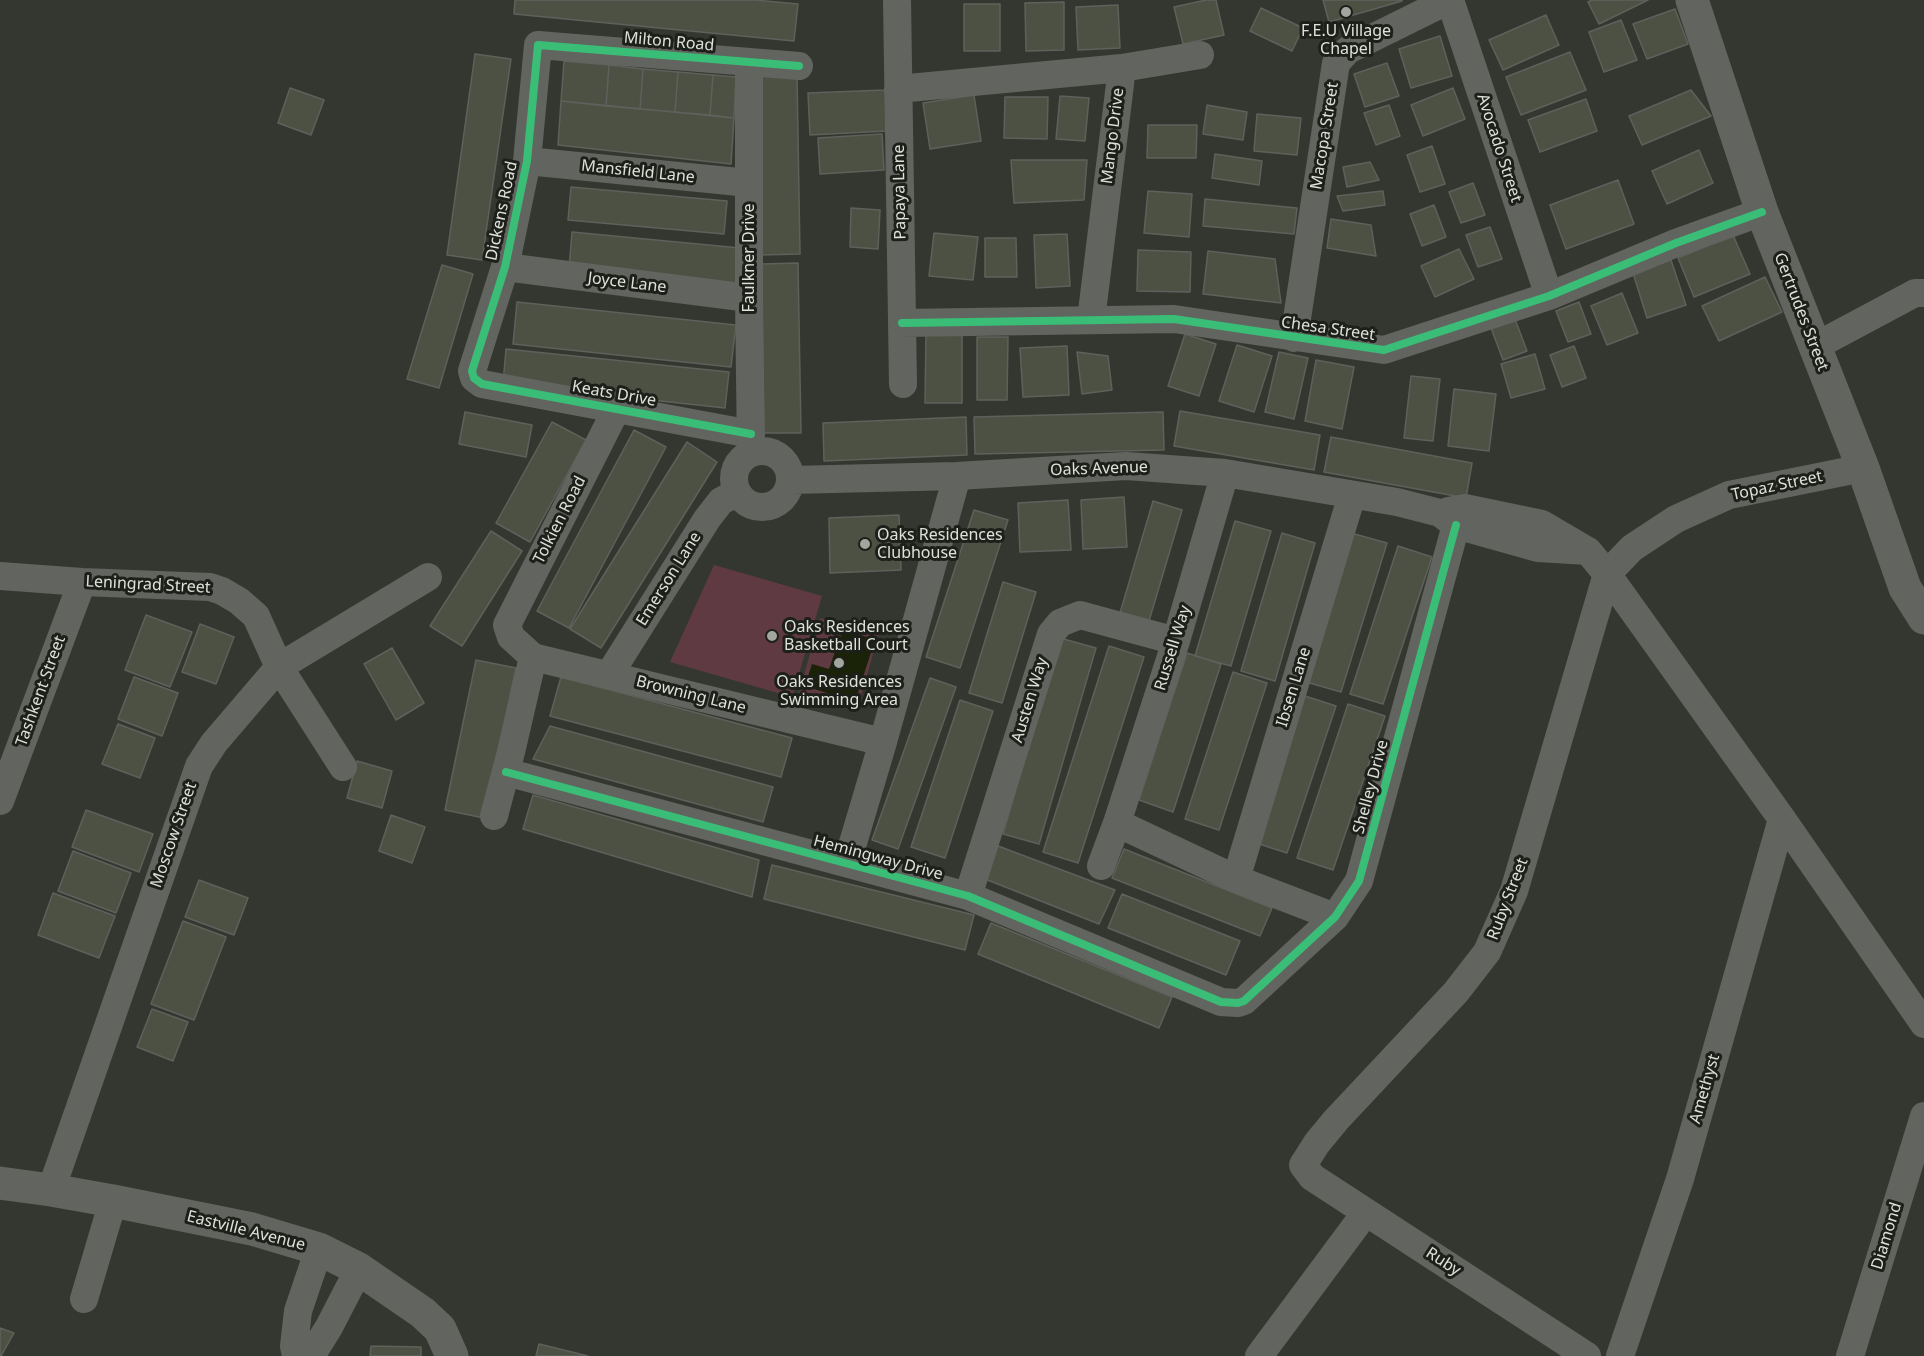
<!DOCTYPE html>
<style>
body{margin:0}
canvas{display:block;background:#343730}
</style>
<canvas width="1924" height="1356"></canvas>
<script>
const g = document.querySelector('canvas').getContext('2d');
g.lineJoin = 'round';
function fillPath(path, color) { g.fillStyle = color; g.fill(path, 'evenodd'); }
const poly = rows => new Path2D(rows.map(r => 'M' + r).join(''));
function trace(path, color, width, dash) { g.strokeStyle = color; g.lineWidth = width; g.lineCap = dash ? 'butt' : 'round'; g.setLineDash(dash || []); g.stroke(path); }
function write(font, color, halo, rows, align = 'center') {
  g.font = font + ' "Noto Sans",sans-serif'; g.lineWidth = 6; g.setLineDash([]); g.textBaseline = 'middle'; g.strokeStyle = halo; g.fillStyle = color; for (const [text, x, y, turn = 0] of rows) {
    g.save(); g.translate(x, y); g.rotate((+turn || 0) * Math.PI / 180); g.textAlign = isNaN(turn) ? turn : align; if (halo) g.strokeText(text, 0, 0); g.fillText(text, 0, 0); g.restore();
  }
}
fillPath(poly([
 [714,565,822,596,792,697,670,662],
 [820,618,879,634,857,709,799,693]
]), '#603a43');
fillPath(poly([
 [843,629,875,640,855,702,805,686,812,664,829,669]
]), '#1a2208');
const building = poly([
 [515,0,755,0,798,4,794,41,514,14,515,0],
 [1206,0,1216,0,1224,35,1183,44,1174,7,1206,0],
 [1323,0,1402,0,1402,1,1329,22,1323,0],
 [1592,0,1648,0,1599,24,1588,2,1592,0],
 [1064,2,1064,50,1026,51,1025,3,1064,2],
 [964,4,1000,4,1000,51,964,51,964,4],
 [1118,5,1120,48,1078,50,1076,7,1118,5],
 [1261,8,1303,28,1292,51,1250,31,1261,8],
 [1675,9,1688,44,1647,59,1633,24,1675,9],
 [1546,15,1559,45,1503,70,1489,40,1546,15],
 [1621,20,1637,60,1604,72,1589,32,1621,20],
 [1440,36,1452,76,1411,88,1399,49,1440,36],
 [1570,52,1586,90,1521,115,1506,77,1570,52],
 [475,54,511,59,482,260,447,255,475,54],
 [564,61,609,65,606,106,561,101,564,61],
 [1387,63,1399,96,1365,107,1354,74,1387,63],
 [609,65,643,69,640,109,606,106,609,65],
 [643,69,678,72,675,112,640,109,643,69],
 [678,72,713,75,710,115,675,112,678,72],
 [713,75,736,77,734,118,710,115,713,75],
 [797,75,800,254,760,255,756,76,797,75],
 [290,88,324,100,311,135,278,123,290,88],
 [1453,88,1465,119,1423,136,1411,105,1453,88],
 [885,90,887,131,810,135,808,93,885,90],
 [1691,90,1711,116,1642,145,1629,116,1691,90],
 [974,95,981,141,930,149,923,103,974,95],
 [1060,96,1089,98,1085,141,1056,139,1060,96],
 [1005,97,1048,97,1047,139,1004,138,1005,97],
 [1586,99,1597,131,1540,152,1528,120,1586,99],
 [561,101,734,118,731,164,558,145,561,101],
 [1207,105,1247,112,1243,140,1203,134,1207,105],
 [1389,105,1400,136,1376,145,1364,113,1389,105],
 [1257,114,1301,118,1297,155,1254,151,1257,114],
 [1148,125,1197,125,1196,158,1147,158,1148,125],
 [882,134,884,170,820,174,818,138,882,134],
 [1432,146,1445,184,1420,192,1407,155,1432,146],
 [1699,150,1713,183,1667,204,1652,171,1699,150],
 [1215,154,1262,161,1259,185,1212,178,1215,154],
 [1011,160,1087,160,1084,200,1014,203,1011,160],
 [1370,162,1379,180,1347,187,1343,167,1370,162],
 [1618,180,1634,224,1566,249,1550,205,1618,180],
 [1473,183,1485,215,1461,223,1449,192,1473,183],
 [571,187,727,201,724,234,568,220,571,187],
 [1148,191,1192,194,1189,237,1144,233,1148,191],
 [1383,191,1385,205,1343,211,1337,196,1383,191],
 [1205,199,1297,208,1294,234,1203,226,1205,199],
 [1434,205,1446,237,1422,246,1410,214,1434,205],
 [851,208,880,210,878,249,850,247,851,208],
 [1331,219,1371,225,1376,256,1327,248,1331,219],
 [1490,227,1502,259,1478,267,1466,235,1490,227],
 [572,232,740,248,737,290,569,269,572,232],
 [934,233,978,237,973,280,929,276,934,233],
 [1067,234,1070,286,1036,288,1034,235,1067,234],
 [1733,235,1750,274,1694,297,1678,258,1733,235],
 [985,238,1016,238,1017,277,985,277,985,238],
 [1459,249,1474,279,1435,297,1421,266,1459,249],
 [1138,250,1191,252,1190,292,1137,291,1138,250],
 [1208,251,1275,259,1281,303,1203,294,1208,251],
 [1671,260,1686,305,1647,318,1633,273,1671,260],
 [798,263,801,433,764,433,761,264,798,263],
 [442,265,473,274,439,388,407,379,442,265],
 [1765,277,1782,312,1719,341,1702,306,1765,277],
 [1622,293,1638,333,1607,345,1591,306,1622,293],
 [517,302,736,325,731,367,513,344,517,302],
 [1579,302,1591,334,1568,342,1556,311,1579,302],
 [1515,319,1527,351,1503,360,1491,328,1515,319],
 [926,334,962,334,962,403,925,403,926,334],
 [1185,334,1216,344,1199,396,1168,386,1185,334],
 [977,337,1008,337,1007,400,977,400,977,337],
 [1237,345,1272,356,1254,412,1219,401,1237,345],
 [1067,346,1069,395,1023,397,1020,348,1067,346],
 [1574,346,1586,378,1562,387,1550,355,1574,346],
 [506,349,729,372,725,408,503,384,506,349],
 [1077,352,1108,356,1112,390,1082,394,1077,352],
 [1279,352,1308,358,1294,419,1265,412,1279,352],
 [1535,354,1545,389,1511,398,1501,364,1535,354],
 [1316,360,1354,367,1342,429,1305,421,1316,360],
 [1411,376,1440,379,1433,441,1404,438,1411,376],
 [1454,389,1496,394,1489,451,1448,446,1454,389],
 [1180,411,1320,435,1314,470,1174,446,1180,411],
 [465,412,532,425,526,457,459,444,465,412],
 [1163,412,1164,450,975,454,974,417,1163,412],
 [966,417,967,455,824,461,823,423,966,417],
 [552,422,586,440,530,542,496,523,552,422],
 [634,430,666,447,569,628,537,611,634,430],
 [1331,437,1472,463,1466,498,1324,472,1331,437],
 [687,442,717,462,601,648,570,629,687,442],
 [1124,497,1127,547,1083,549,1081,500,1124,497],
 [1068,500,1071,550,1020,552,1018,503,1068,500],
 [1153,501,1182,510,1149,621,1120,613,1153,501],
 [974,510,1008,520,960,668,926,657,974,510],
 [899,515,901,570,830,573,829,518,899,515],
 [1235,521,1271,531,1231,666,1195,656,1235,521],
 [491,531,522,551,462,646,430,626,491,531],
 [1282,533,1315,543,1275,681,1241,671,1282,533],
 [1351,533,1387,543,1341,692,1306,682,1351,533],
 [1398,546,1432,557,1383,704,1350,694,1398,546],
 [1003,582,1036,592,1002,703,969,693,1003,582],
 [146,615,192,632,170,687,125,670,146,615],
 [200,624,234,637,216,684,182,672,200,624],
 [1060,638,1096,648,1039,844,1003,834,1060,638],
 [1109,646,1144,657,1078,863,1043,852,1109,646],
 [392,648,424,703,396,720,364,664,392,648],
 [1187,653,1221,664,1173,812,1139,800,1187,653],
 [476,660,516,668,484,818,445,810,476,660],
 [1233,672,1267,683,1219,830,1185,819,1233,672],
 [134,677,178,693,162,736,118,719,134,677],
 [561,677,792,738,781,777,550,716,561,677],
 [930,678,956,687,898,849,872,840,930,678],
 [1302,695,1336,706,1287,853,1253,842,1302,695],
 [960,700,993,711,945,858,911,847,960,700],
 [1348,704,1385,716,1333,870,1297,858,1348,704],
 [118,724,155,738,140,778,102,764,118,724],
 [550,726,773,787,763,822,533,759,550,726],
 [357,761,392,771,382,808,347,798,357,761],
 [533,795,759,860,752,897,523,829,533,795],
 [86,810,153,834,139,872,72,847,86,810],
 [391,815,425,827,412,863,379,851,391,815],
 [998,846,1115,890,1099,924,985,879,998,846],
 [1124,849,1272,908,1260,936,1112,878,1124,849],
 [73,851,131,873,116,913,58,891,73,851],
 [772,865,974,915,965,950,764,899,772,865],
 [199,880,248,898,234,935,185,917,199,880],
 [53,893,115,916,99,958,38,935,53,893],
 [1122,894,1240,941,1226,975,1108,928,1122,894],
 [183,921,226,937,194,1020,151,1004,183,921],
 [991,923,1172,997,1159,1028,978,954,991,923],
 [152,1009,188,1022,173,1061,137,1047,152,1009],
 [0,1328,14,1333,1,1356,0,1356,0,1328],
 [539,1344,588,1356,536,1356,539,1344],
 [371,1346,421,1347,421,1356,370,1356,371,1346]
]);
fillPath(building, '#4c5144');
trace(building, '#5e615b', 1.5);
trace(poly([
 [897,0,903,384],
 [1450,0,1549,296],
 [749,62,749,298,751,453],
 [898,89,1122,68,1200,55],
 [527,161,749,183],
 [505,267,749,298],
 [1091,320,1122,68],
 [902,323,1174,319,1384,350,1549,296,1676,243,1762,212],
 [1294,338,1336,63,1348,50,1449,0],
 [1814,347,1915,293,1924,293],
 [617,408,507,625,511,637,533,657,883,742],
 [751,434,482,384,474,378,472,371,505,267,527,161,538,45,799,66],
 '734 479a28 28 0 1 1 56 0a28 28 0 1 1-56 0Z',
 [791,480,957,476,1126,466,1225,473,1397,502,1440,513,1456,525,1538,548,1588,551],
 [1448,511,1465,508,1542,524,1588,551,1607,574,1782,819,1924,1024],
 [0,576,82,582,210,587,222,591,239,601,256,616,279,667,343,767],
 [609,675,707,519,721,501,737,493],
 [506,772,968,896,1221,1002,1238,1003,1244,1001,1335,917,1359,881,1456,525],
 [0,801,82,582],
 [494,816,511,752,533,657],
 [1117,823,1236,879,1335,917],
 [847,863,883,742,957,476],
 [1101,866,1117,823,1176,641,1225,473],
 [1236,879,1352,495],
 [968,896,1051,634,1060,623,1080,615,1176,641],
 [51,1190,199,766,214,743,279,667,428,577],
 [84,1299,113,1201],
 [296,1356,294,1346,298,1311,319,1249],
 [311,1356,329,1327,359,1269],
 [1259,1356,1366,1212],
 [1587,1356,1312,1177,1303,1165,1317,1143,1336,1120,1456,992,1487,952,1514,891,1607,574,1632,548,1676,519,1729,495,1863,468],
 [1620,1356,1680,1179,1782,819],
 [1850,1356,1924,1116]
]), '#62645f', 28);
trace(poly([
 [1692,0,1762,212,1863,468,1905,588,1924,618],
 [0,1183,51,1190,113,1201,252,1229,319,1249,359,1269,423,1313,440,1329,452,1356]
]), '#62645f', 33);
trace(poly([
 [902,323,1174,319,1384,350,1549,296,1676,243,1762,212],
 [751,434,482,384,474,378,472,371,505,267,527,161,538,45,799,66],
 [506,772,968,896,1221,1002,1238,1003,1244,1001,1335,917,1359,881,1456,525]
]), '#3abd76', 8);
for (const [x, y, r, color] of [
 [1346,12,6,"#a2a69e"],
 [865,544,6,"#a2a69e"],
 [772,636,6,"#a2a69e"],
 [839,663,6,"#a2a69e"]
]) { const dot = new Path2D(); dot.arc(x, y, r, 0, 2 * Math.PI); g.fillStyle = color; g.fill(dot); trace(dot, '#1d201a', 2); }
write('16px', '#dee1d9', '#1d201a', [
 ["F.E.U Village",1346,31],
 ["Chapel",1346,49],
 ["Oaks Residences",877,535,"left"],
 ["Clubhouse",877,553,"left"],
 ["Oaks Residences",784,627,"left"],
 ["Basketball Court",784,645,"left"],
 ["Oaks Residences",839,682],
 ["Swimming Area",839,700]
]);
write('16px', '#dee1d9', '#1d201a', [
 ["Milton Road",669,42,5],
 ["Mango Drive",1113,136,-83],
 ["Macopa Street",1325,136,-81],
 ["Avocado Street",1499,148,72],
 ["Mansfield Lane",638,172,6],
 ["Papaya Lane",900,192,-91],
 ["Dickens Road",502,211,-78],
 ["Faulkner Drive",749,258,-90],
 ["Joyce Lane",627,283,7],
 ["Gertrudes Street",1801,312,69],
 ["Chesa Street",1328,329,8],
 ["Keats Drive",614,394,10],
 ["Oaks Avenue",1099,469,-2],
 ["Topaz Street",1777,486,-12],
 ["Tolkien Road",560,520,-63],
 ["Emerson Lane",669,579,-58],
 ["Leningrad Street",148,585,3],
 ["Russell Way",1173,648,-73],
 ["Ibsen Lane",1294,687,-73],
 ["Tashkent Street",41,691,-70],
 ["Browning Lane",691,695,14],
 ["Austen Way",1030,700,-73],
 ["Shelley Drive",1371,787,-75],
 ["Moscow Street",174,835,-71],
 ["Hemingway Drive",878,858,15],
 ["Ruby Street",1508,899,-69],
 ["Amethyst",1705,1089,-74],
 ["Eastville Avenue",246,1231,14],
 ["Diamond",1887,1236,-73],
 ["Ruby",1443,1262,33]
]);
</script>
